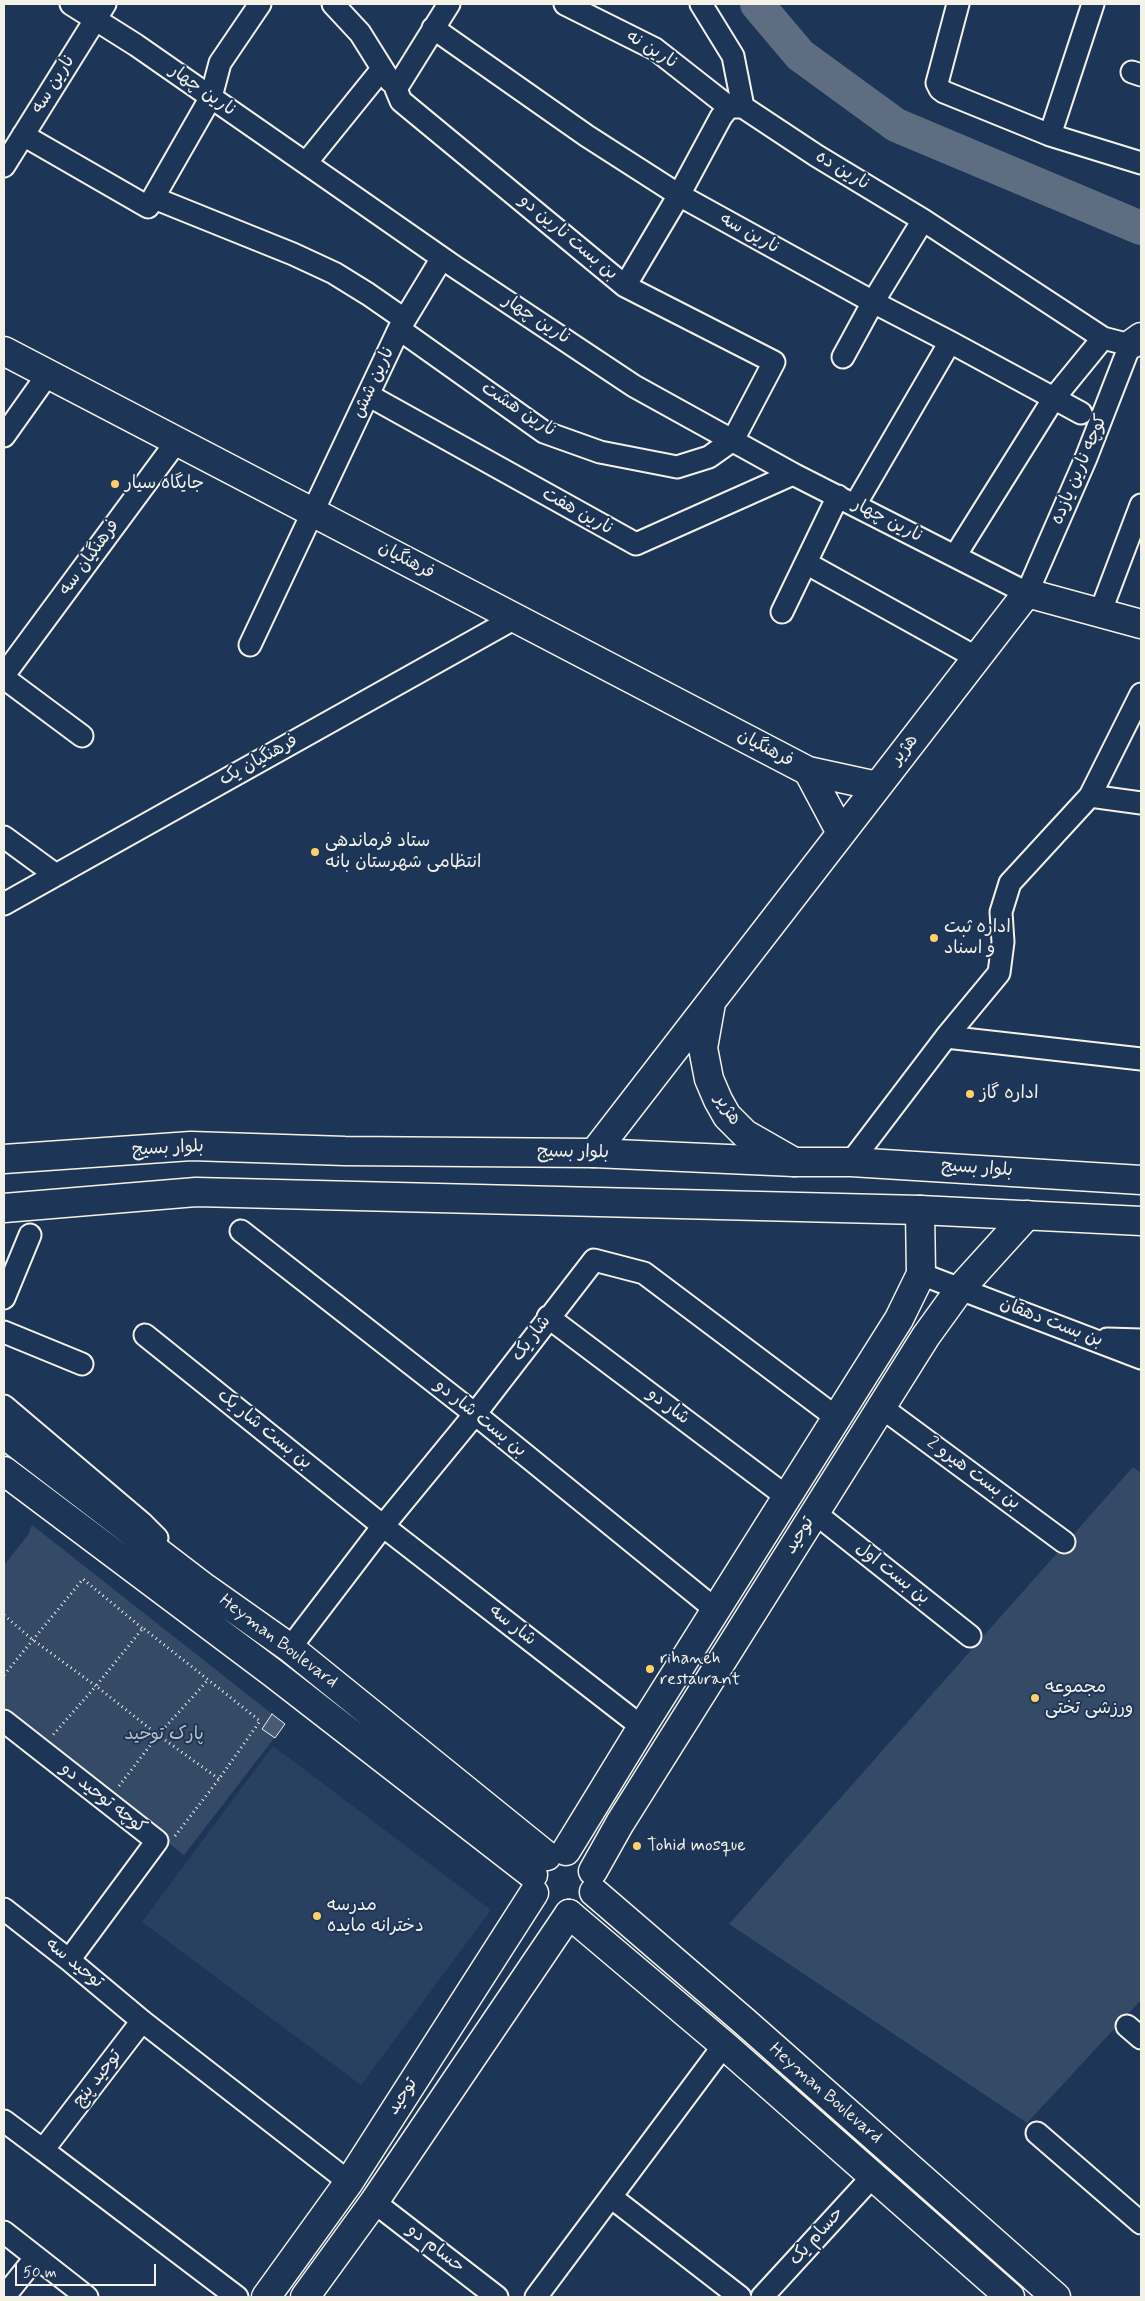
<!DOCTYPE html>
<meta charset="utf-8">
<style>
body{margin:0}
#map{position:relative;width:1145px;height:2301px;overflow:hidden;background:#1d3557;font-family:Mynerve,sans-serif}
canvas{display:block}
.frame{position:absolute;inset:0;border:5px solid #f4f1e8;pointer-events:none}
.scale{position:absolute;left:15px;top:2264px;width:141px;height:22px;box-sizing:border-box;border:2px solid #f4f1e8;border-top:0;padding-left:6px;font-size:15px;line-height:18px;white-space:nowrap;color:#f4f1e8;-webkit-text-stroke:4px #1d3557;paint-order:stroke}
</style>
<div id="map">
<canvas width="1145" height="2301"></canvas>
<div class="frame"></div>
<div class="scale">50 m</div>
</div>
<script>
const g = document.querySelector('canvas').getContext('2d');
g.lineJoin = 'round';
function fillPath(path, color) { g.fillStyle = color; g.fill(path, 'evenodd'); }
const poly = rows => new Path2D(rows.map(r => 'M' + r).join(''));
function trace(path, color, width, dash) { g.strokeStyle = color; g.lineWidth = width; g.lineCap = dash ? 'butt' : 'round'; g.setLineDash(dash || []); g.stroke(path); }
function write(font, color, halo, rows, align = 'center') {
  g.font = font + ' Mynerve,"Playpen Sans Arabic",sans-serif'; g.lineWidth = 4; g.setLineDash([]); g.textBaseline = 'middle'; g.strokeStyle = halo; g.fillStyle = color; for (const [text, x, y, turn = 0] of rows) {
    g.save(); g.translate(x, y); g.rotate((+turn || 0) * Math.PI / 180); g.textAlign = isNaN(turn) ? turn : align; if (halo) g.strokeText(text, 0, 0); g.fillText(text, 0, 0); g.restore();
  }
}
fillPath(poly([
 [273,1746,491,1910,361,2085,142,1922]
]), '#2a4060');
fillPath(poly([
 [1133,1467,1141,1473,1141,2000,1027,2123,729,1924],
 [32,1525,285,1724,184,1855,4,1714,4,1565,28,1535]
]), '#354a67');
trace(poly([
 [757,4,800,55,896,125,1141,228]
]), '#5e6d82', 34);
const building = poly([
 [272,1714,285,1724,275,1738,262,1729,272,1714]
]);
fillPath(building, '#485b74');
trace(building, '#f4f1e8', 1);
const street = poly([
 [71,4,136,45,455,267,634,386,793,474,1027,593,1086,458,1130,345],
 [333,4,360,33,390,81],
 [565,4,655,49,729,107],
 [701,4,733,56,743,107],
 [958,4,937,83,940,89,944,92,1050,135,1141,163],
 [433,28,587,136,679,195,873,302,950,342,1081,413],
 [1132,72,1141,75],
 [23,135,148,207,211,97,220,63,260,4],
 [1050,135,1093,4],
 [306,163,382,69],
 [4,166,105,4],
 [154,198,293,254,334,273,368,294,404,319],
 [625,286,679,195,721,117,729,107,743,107,817,156,923,220,1103,338,1130,345,1141,345],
 [399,329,544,432,600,452,677,467,709,457,733,440,774,362,625,286,401,101,396,89,449,4],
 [843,357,873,302,923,220],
 [368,395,636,544,793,474],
 [4,436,48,374],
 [855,505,950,342],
 [955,556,1054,398,1103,338],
 [806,563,977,658],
 [782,612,838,496],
 [1100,613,1141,505],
 [250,645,399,329,442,258],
 [4,675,177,441],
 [4,678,82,736],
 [1090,796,1141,803],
 [4,837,56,875],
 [4,904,515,618],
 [946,1037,1141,1059],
 [851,1162,946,1037,999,973,1003,942,1001,912,1010,883,1090,796,1141,694],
 [241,1231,475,1414,716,1610],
 [921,1274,1141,1358],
 [4,1298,30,1235],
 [548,1317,787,1497],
 [4,1332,82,1364],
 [145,1335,383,1526,642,1727],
 [1107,1339,1141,1340],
 [4,1406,142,1523,157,1538],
 [881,1407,1064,1542],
 [815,1513,970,1636],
 [290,1648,383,1526,475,1414,594,1260,644,1273,837,1418],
 [4,1721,157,1841,69,1960],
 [4,1909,69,1960,142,2021,349,2182],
 [142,2021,43,2150,237,2297],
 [1127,2026,1141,2038],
 [4,2121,43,2150],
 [1037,2133,1141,2223],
 [611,2197,740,2297],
 [374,2202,497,2297],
 [4,2232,87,2297],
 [4,2297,36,2257],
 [536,2297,724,2045],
 [762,2297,873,2176]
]);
const secondary = poly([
 [1130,345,1141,337],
 [4,351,808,771,877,786],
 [808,771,841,833],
 [711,1003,703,1048,709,1079,718,1100,727,1116,745,1134,794,1162],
 [594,1153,1027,593,1141,624],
 [566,1851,642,1727,899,1319,921,1274,920,1210],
 [593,1871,620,1823,926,1336,960,1289,1027,1215],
 [266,2297,349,2182,534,1893],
 [305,2297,374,2202,569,1914]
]);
const primary = poly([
 [4,1159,191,1146,345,1151,594,1153,794,1162,851,1162,1141,1180],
 [4,1208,196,1192,920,1210,1141,1221],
 [4,1434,205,1588,290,1648,547,1856],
 [4,1471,273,1673,533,1875],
 [594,1892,745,2022,1056,2297],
 [569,1914,724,2045,1010,2297]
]);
trace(street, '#f4f1e8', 25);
trace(secondary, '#f4f1e8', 31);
trace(primary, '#f4f1e8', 31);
trace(poly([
 [4,1615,33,1640,96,1686,53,1735],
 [4,1675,83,1579,142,1628],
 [119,1786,158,1735,208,1680],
 [175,1836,219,1779,260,1721,143,1628,96,1686,158,1735,219,1779]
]), '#f4f1e8', 3, [1, 4]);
trace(street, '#1d3557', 21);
trace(secondary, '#1d3557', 28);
trace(primary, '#1d3557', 28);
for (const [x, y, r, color] of [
 [115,484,5,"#ffd166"],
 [315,852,5,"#ffd166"],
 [934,938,5,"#ffd166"],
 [970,1094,5,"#ffd166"],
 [650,1669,5,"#ffd166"],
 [1035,1698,5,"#ffd166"],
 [637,1846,5,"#ffd166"],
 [317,1916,5,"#ffd166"]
]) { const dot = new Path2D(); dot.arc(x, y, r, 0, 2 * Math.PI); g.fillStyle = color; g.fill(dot); trace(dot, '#1d3557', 2); }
write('18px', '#f4f1e8', '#1d3557', [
 ["نارین نه",651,50,32],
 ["نارین سه",54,85,-58],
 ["نارین چهار",202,91,35],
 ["نارین ده",842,171,31],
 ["نارین سه",749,234,29],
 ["بن بست نارین دو",568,238,40],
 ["نارین چهار",536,320,33],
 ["نارین شش",374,383,-65],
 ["نارین هشت",518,410,33],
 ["کوچه نارین یازده",1080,470,-67],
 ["نارین هفت",577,512,29],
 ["نارین چهار",887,521,27],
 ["فرهنگیان سه",90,558,-54],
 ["فرهنگیان",406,561,28],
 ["فرهنگیان",765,749,28],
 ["هژیر",905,750,-52],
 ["فرهنگیان یک",259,761,-29],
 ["هژیر",727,1110,57],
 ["بلوار بسیج",168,1149,-3],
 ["بلوار بسیج",573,1153,1],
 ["بلوار بسیج",977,1169,4],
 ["بن بست دهقان",1051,1323,21],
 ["شار یک",532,1339,-53],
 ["شار دو",668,1407,37],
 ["بن بست شار دو",480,1419,39],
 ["بن بست شار یک",264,1430,39],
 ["بن بست هیرو 2",973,1474,36],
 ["توحید",800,1536,-58],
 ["بن بست اول",892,1574,38],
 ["شار سه",512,1626,38],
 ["Heyman Boulevard",278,1642,37],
 ["کوچه توحید دو",103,1799,38],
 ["توحید سه",74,1964,39],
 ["توحید پنج",98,2079,-52],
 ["Heyman Boulevard",825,2094,41],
 ["توحید",403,2097,-57],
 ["حسام یک",817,2237,-48],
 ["حسام دو",435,2249,38]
]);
write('18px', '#f4f1e8', '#1d3557', [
 ["جایگاه سیار",125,484],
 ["ستاد فرماندهی",325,842],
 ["انتظامی شهرستان بانه",325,863],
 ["اداره ثبت",944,928],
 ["و اسناد",944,949],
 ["اداره گاز",980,1094],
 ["rihaneh",660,1659],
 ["restaurant",660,1680],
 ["مجموعه",1045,1688],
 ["ورزشی تختی",1045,1709],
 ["Tohid mosque",647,1846],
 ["مدرسه",327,1906],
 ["دخترانه مایده",327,1927]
], 'left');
write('18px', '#bbbfc1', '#1d3557', [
 ["پارک توحید",164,1735]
]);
</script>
